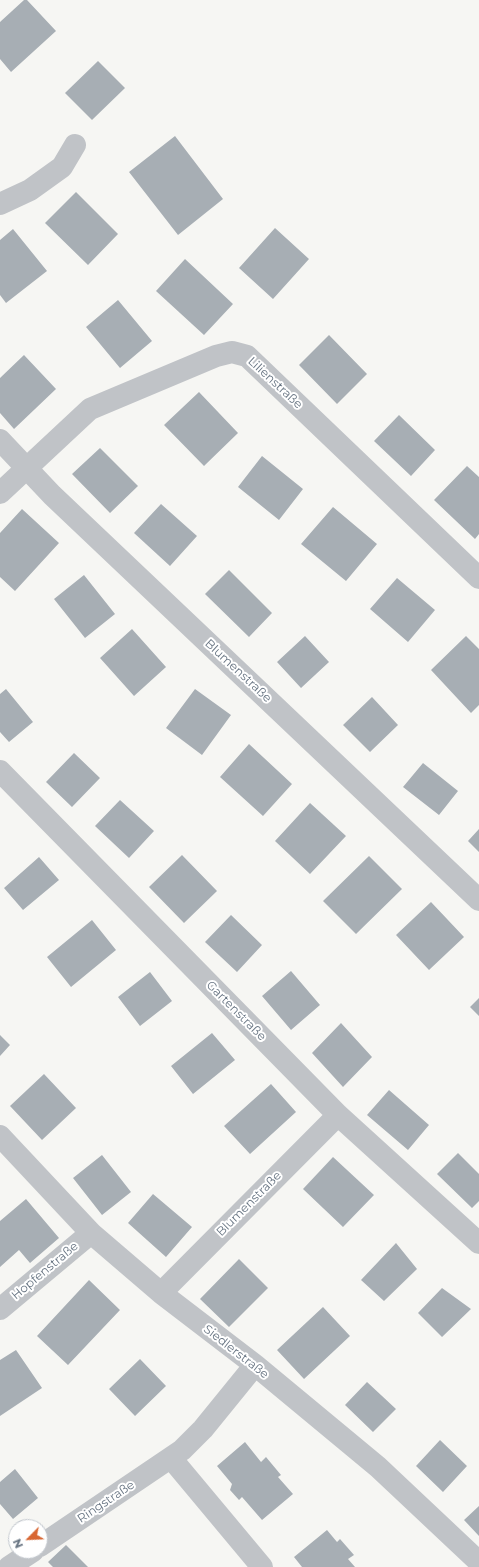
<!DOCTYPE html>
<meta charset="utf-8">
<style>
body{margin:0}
#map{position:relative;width:479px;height:1567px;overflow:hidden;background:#f6f6f3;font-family:Montserrat,sans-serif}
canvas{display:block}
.north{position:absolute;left:8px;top:1519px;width:40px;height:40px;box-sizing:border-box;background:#fff;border:1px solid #c2c7cd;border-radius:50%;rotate:246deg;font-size:11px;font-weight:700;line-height:16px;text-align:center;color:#677482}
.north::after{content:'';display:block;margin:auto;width:14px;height:18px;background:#d86632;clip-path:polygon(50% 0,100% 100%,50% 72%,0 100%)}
</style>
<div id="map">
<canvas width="479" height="1567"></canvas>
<div class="north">N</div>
</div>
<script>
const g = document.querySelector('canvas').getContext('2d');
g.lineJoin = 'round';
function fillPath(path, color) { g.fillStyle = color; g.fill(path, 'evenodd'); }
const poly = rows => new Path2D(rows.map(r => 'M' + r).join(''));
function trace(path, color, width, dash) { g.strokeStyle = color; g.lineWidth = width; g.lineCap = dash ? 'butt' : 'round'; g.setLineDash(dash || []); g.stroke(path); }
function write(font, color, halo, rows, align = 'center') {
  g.font = font + ' Montserrat,sans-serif'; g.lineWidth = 4; g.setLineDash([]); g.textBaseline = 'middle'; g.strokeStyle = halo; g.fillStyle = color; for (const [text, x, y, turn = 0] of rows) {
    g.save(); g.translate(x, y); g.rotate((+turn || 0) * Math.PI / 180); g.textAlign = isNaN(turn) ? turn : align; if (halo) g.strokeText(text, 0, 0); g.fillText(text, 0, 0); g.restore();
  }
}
fillPath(poly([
 [24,0,27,0,56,31,11,72,0,59,0,22],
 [98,61,125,88,92,120,65,93],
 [175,136,223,199,178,235,129,172],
 [76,192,118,234,88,265,45,223],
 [275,228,309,259,273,299,239,268],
 [13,229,47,271,6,303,0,295,0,240],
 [185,259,233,304,204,335,156,291],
 [118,300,152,341,120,368,86,327],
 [329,335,367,374,337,404,299,365],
 [24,355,56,389,14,429,0,413,0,378],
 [199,392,238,433,204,466,164,425],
 [399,415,435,450,411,476,374,441],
 [100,448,138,486,110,513,72,474],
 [262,456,303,489,279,520,238,487],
 [467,466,479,477,479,534,475,539,434,500],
 [161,504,197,536,170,566,134,533],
 [333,507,377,544,346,581,301,544],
 [22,509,59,543,15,591,0,577,0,533],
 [229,570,272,613,249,637,205,594],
 [84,575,115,614,85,638,54,599],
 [397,578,435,610,408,642,370,609],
 [132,629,166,667,134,696,100,658],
 [305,636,329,662,301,688,277,662],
 [466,636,479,649,479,705,471,713,431,670],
 [6,689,33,722,9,742,0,732,0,694],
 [195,689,231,715,202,755,166,728],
 [372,697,398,725,370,752,343,725],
 [249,744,292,784,263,816,220,777],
 [74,753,100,778,72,807,46,782],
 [423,763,458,791,439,815,403,787],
 [120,800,154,831,129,858,95,826],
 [310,803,346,836,310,874,275,841],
 [479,829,479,852,468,841],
 [182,855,217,891,184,923,149,887],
 [369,856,402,889,356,934,323,901],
 [39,857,59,880,23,910,4,888],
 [431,902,464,937,429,970,396,935],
 [231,915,262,945,237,972,205,942],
 [92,920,116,950,71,987,47,957],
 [291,971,320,1005,291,1030,262,996],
 [150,972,172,1001,140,1026,118,997],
 [479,998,479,1016,470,1007],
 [341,1023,372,1057,343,1087,312,1053],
 [212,1033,235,1060,193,1094,171,1066],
 [0,1035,10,1045,0,1056],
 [44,1074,76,1108,42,1140,10,1106],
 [271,1084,296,1112,250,1154,224,1126],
 [389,1090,429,1125,408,1150,367,1115],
 [458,1153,479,1174,479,1201,472,1208,437,1174],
 [102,1155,131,1192,102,1215,73,1178],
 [333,1157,374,1195,343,1227,303,1189],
 [153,1194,192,1227,166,1257,128,1223],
 [26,1199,59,1238,30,1263,19,1250,0,1267,0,1221],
 [396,1243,417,1269,384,1301,361,1280],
 [239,1259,268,1288,229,1327,200,1299],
 [89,1280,120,1310,68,1365,37,1336],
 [442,1288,471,1309,442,1337,418,1313],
 [323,1307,350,1336,304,1379,277,1350],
 [16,1350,42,1388,0,1416,0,1360],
 [140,1359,166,1386,135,1416,109,1389],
 [367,1382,396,1409,373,1432,345,1405],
 [440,1440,467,1466,443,1492,416,1466],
 [245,1442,261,1462,266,1457,281,1475,278,1477,293,1494,262,1520,242,1497,239,1500,230,1490,232,1484,217,1466],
 [15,1469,38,1498,13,1519,0,1504,0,1482],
 [479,1506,479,1536,464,1520],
 [327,1530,337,1542,340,1539,354,1555,348,1559,355,1567,302,1567,294,1557],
 [66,1545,88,1567,53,1567,48,1562]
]), '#a7aeb4');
trace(poly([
 [0,204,30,190,62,167,75,145],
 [0,440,52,495,479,900],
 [0,493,90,409,216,356,232,352,247,356,479,578],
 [0,771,338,1115,479,1243],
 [0,1136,91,1233,161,1293,255,1365,378,1467,479,1562],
 [161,1293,338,1115],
 [0,1309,91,1233],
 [171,1458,262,1567],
 [40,1546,182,1450,203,1429,255,1365],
 [9,1567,33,1551]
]), '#c0c3c7', 22);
write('12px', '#677482', '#fff', [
 ["Lilienstraße",275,383,43],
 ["Blumenstraße",238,671,43],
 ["Gartenstraße",236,1011,45],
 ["Blumenstraße",249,1204,-45],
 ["Hopfenstraße",45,1271,-40],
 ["Siedlerstraße",236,1352,38],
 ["Ringstraße",106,1502,-34]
]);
</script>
